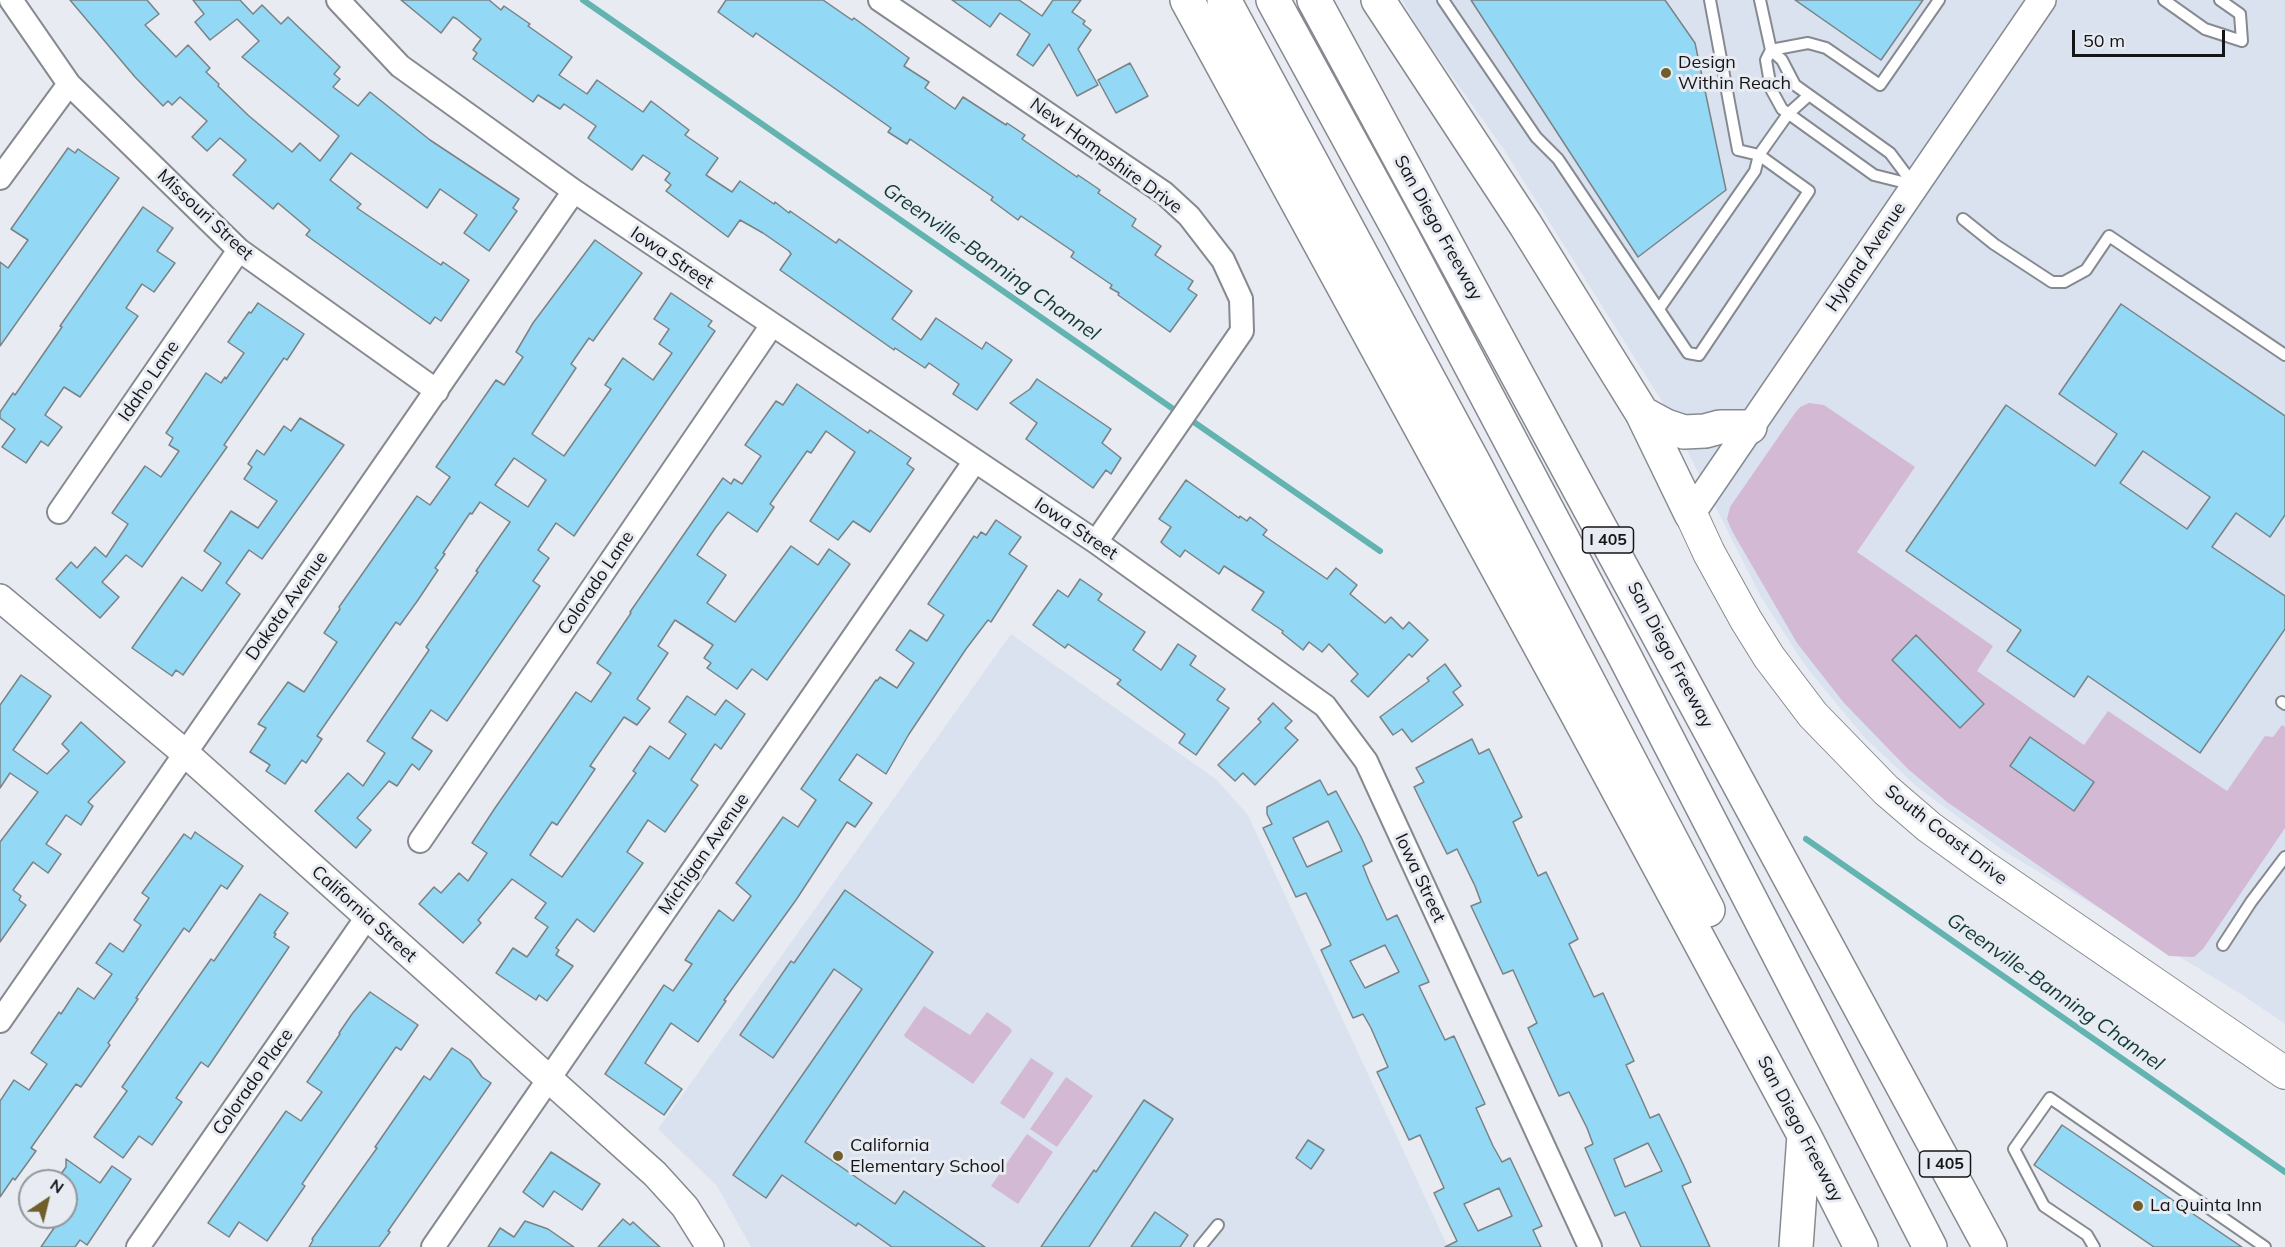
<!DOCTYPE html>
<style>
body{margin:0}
#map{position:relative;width:2285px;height:1247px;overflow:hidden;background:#e8ecf2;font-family:Mulish,sans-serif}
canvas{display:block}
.north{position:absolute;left:18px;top:1169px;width:60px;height:60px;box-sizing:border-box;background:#e8ecf2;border:2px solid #93969a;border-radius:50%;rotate:35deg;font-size:16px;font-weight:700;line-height:24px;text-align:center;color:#131517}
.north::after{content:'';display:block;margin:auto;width:21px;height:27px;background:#705f2d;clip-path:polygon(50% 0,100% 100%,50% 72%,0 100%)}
.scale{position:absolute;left:2072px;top:30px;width:153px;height:27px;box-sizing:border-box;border:3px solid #131517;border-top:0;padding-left:8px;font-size:18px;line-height:21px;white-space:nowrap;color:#131517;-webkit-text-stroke:4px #e8ecf2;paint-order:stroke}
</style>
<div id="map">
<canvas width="2285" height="1247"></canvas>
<div class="north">N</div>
<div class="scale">50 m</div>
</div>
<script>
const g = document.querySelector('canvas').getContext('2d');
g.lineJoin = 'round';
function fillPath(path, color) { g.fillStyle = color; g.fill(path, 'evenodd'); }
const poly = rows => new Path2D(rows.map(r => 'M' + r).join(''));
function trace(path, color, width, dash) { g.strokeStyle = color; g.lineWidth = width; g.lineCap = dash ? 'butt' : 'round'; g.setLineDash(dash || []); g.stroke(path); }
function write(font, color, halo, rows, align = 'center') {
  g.font = font + ' Mulish,sans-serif'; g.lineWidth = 6; g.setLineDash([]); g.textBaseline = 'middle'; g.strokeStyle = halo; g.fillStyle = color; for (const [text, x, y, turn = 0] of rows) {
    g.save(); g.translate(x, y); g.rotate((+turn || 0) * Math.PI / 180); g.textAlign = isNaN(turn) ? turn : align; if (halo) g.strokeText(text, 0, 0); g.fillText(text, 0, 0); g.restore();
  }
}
fillPath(poly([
 [1402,0,2285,0,2285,1024,2241,994,2004,851,1916,786,1863,736,1804,664,1761,597,1663,403,1503,148,1421,33],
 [1011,634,1217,780,1248,815,1448,1247,751,1247,717,1186,658,1129]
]), '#dae2ef');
fillPath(poly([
 [1809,403,1824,405,1915,467,1857,552,1993,646,1977,671,2084,745,2108,711,2227,791,2265,736,2273,737,2282,725,2285,727,2285,828,2203,949,2194,957,2169,956,1947,802,1908,769,1844,703,1797,643,1732,531,1727,519,1730,507,1795,413,1800,407],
 [924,1006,970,1035,987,1012,1010,1028,1012,1031,973,1084,905,1037,904,1035],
 [1031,1058,1054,1073,1024,1119,1000,1103],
 [1066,1077,1093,1096,1057,1147,1030,1129],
 [1027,1134,1053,1152,1018,1204,991,1186]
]), '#d4b9d4');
trace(poly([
 [583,0,1179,413],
 [1188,418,1380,551],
 [1806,839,2285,1172]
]), '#63b4b0', 6);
const building = poly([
 [70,0,147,0,159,14,145,25,176,57,188,45,210,68,206,72,219,84,218,86,249,116,292,152,300,143,320,161,339,136,242,57,259,41,237,19,210,40,195,22,204,14,193,0,240,0,253,14,262,5,281,24,288,17,340,67,334,74,340,79,333,87,358,106,370,92,430,140,519,199,513,208,517,211,489,251,464,233,477,215,440,189,427,208,351,153,330,180,361,204,357,208,441,265,443,262,469,280,441,321,435,317,430,324,306,235,310,230,278,203,273,209,233,175,246,160,220,138,207,151,192,137,207,121,180,97,172,105,168,101,163,106,135,77,70,0],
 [401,0,489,0,501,10,504,6,530,24,528,26,572,57,559,75,587,94,597,80,643,112,651,101,689,130,685,135,718,158,706,175,732,192,740,181,774,204,775,202,789,213,790,211,836,243,839,239,912,291,892,319,921,340,936,318,982,349,986,342,1012,360,977,410,953,394,959,384,929,363,925,368,895,348,894,350,780,270,791,254,789,251,763,233,740,220,728,237,666,191,671,185,665,180,670,173,643,155,632,170,588,138,596,126,564,104,560,109,538,95,533,102,473,59,477,53,473,50,481,39,457,19,453,17,441,33,401,0],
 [726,0,823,0,852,20,854,18,909,58,904,66,929,82,925,88,955,109,963,97,1006,125,1007,123,1025,135,1022,139,1077,177,1078,175,1100,190,1098,193,1136,219,1132,226,1161,246,1155,255,1193,281,1188,289,1197,295,1170,332,1118,295,1119,293,1110,288,1112,285,1071,257,1074,252,1021,216,1018,220,991,200,993,197,910,139,907,144,888,132,891,128,756,33,753,37,718,12,726,0],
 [952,0,1019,0,1042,16,1053,0,1081,0,1072,12,1085,21,1083,24,1091,30,1078,49,1098,85,1077,96,1049,44,1033,66,1017,55,1030,34,1000,13,990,27,952,0],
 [1471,0,1665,0,1695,43,1726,190,1638,257,1471,0],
 [1795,0,1923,0,1881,60,1795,0],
 [1130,63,1148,96,1116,113,1098,80,1130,63],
 [68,148,75,153,78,149,119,178,0,346,0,262,8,268,28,240,11,229,68,148],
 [143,207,173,228,157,251,175,263,154,292,142,284,126,308,138,316,80,397,64,387,45,415,62,427,48,446,41,441,26,463,2,447,15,429,0,418,0,412,13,393,15,395,62,327,60,326,143,207],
 [595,240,642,273,593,341,589,338,571,364,576,368,532,434,564,456,611,389,605,385,623,358,653,380,672,353,659,344,669,329,654,319,671,293,712,321,708,326,715,331,574,536,556,523,538,550,549,558,533,581,540,586,447,721,431,710,412,738,432,751,419,770,412,764,397,786,389,781,357,818,371,830,356,848,315,811,348,773,363,786,385,753,367,741,429,650,426,647,478,572,476,571,510,522,480,502,472,514,470,513,443,553,445,554,435,568,438,570,418,600,400,625,396,622,317,736,322,739,306,763,302,760,285,784,266,771,270,765,250,752,266,728,258,724,288,682,304,692,337,642,324,633,340,609,339,607,417,496,430,505,450,477,436,467,496,380,504,385,523,357,516,352,533,323,595,240],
 [514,458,546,480,528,507,495,485,514,458],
 [258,303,304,334,287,360,284,358,224,445,227,447,142,567,126,555,102,582,119,597,100,618,56,579,71,562,77,568,95,547,106,557,128,524,112,513,145,466,161,477,179,451,169,445,173,438,166,433,206,373,221,383,225,377,226,379,244,353,228,342,249,312,251,313,258,303],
 [2121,304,2285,416,2285,515,2270,537,2236,513,2212,547,2285,596,2285,629,2200,753,2088,676,2074,697,2007,651,2021,630,1906,551,2006,405,2095,466,2117,434,2059,394,2121,304],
 [2143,451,2210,497,2187,529,2120,483,2143,451],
 [1037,379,1111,429,1102,443,1121,458,1111,474,1106,470,1093,488,1026,439,1037,423,1010,403,1030,389,1037,379],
 [797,384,868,433,870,430,911,458,907,464,914,469,870,532,853,521,838,540,810,521,855,452,826,431,811,453,807,451,770,504,774,507,757,532,728,512,716,527,697,555,726,575,707,603,735,622,791,546,818,565,829,549,850,564,767,680,752,669,737,689,707,668,711,663,704,658,713,645,675,620,658,646,668,653,637,699,650,708,637,725,624,717,590,766,595,769,557,825,552,822,530,855,562,877,636,773,633,771,650,746,669,759,686,734,669,722,687,696,715,715,726,700,745,714,721,749,715,744,691,780,698,785,665,832,648,820,627,852,643,863,594,932,577,919,556,948,559,950,556,955,573,966,547,1001,539,995,536,1000,496,973,513,948,527,957,548,927,535,918,546,903,512,879,478,920,481,923,463,943,419,904,434,887,441,893,459,873,468,881,487,853,472,843,495,808,576,692,591,702,611,673,597,663,631,613,630,612,723,478,731,484,734,479,742,484,761,456,745,445,776,401,783,405,797,384],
 [300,418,344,445,262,559,249,550,226,583,240,594,183,675,176,670,172,676,132,648,182,577,202,591,221,563,204,551,231,511,258,528,277,501,244,479,252,467,248,464,257,450,264,455,284,426,291,431,300,418],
 [1186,480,1239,518,1240,516,1247,521,1250,517,1267,530,1263,535,1327,579,1336,568,1357,585,1350,594,1385,623,1391,617,1403,629,1409,622,1428,640,1412,657,1409,654,1368,697,1351,681,1358,674,1329,644,1322,652,1309,642,1303,650,1282,633,1283,631,1252,610,1264,592,1224,566,1219,574,1185,550,1180,557,1164,545,1161,542,1171,527,1159,519,1186,480],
 [996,520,1021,537,1009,554,1027,566,991,622,988,620,966,649,909,734,886,774,857,754,839,780,872,803,855,827,847,822,796,900,724,1000,726,1001,698,1042,671,1023,645,1063,682,1089,664,1115,605,1074,664,985,673,991,692,964,685,960,719,910,733,921,751,896,736,883,783,817,798,827,816,800,801,789,876,680,877,681,880,677,897,688,914,663,896,650,910,630,927,641,944,615,928,604,974,536,977,538,981,532,986,535,996,520],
 [1080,579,1102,594,1098,600,1145,632,1133,650,1161,670,1178,644,1196,656,1190,665,1225,689,1217,700,1229,708,1196,755,1179,743,1185,734,1117,684,1121,680,1068,644,1065,648,1033,625,1058,590,1068,597,1080,579],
 [1916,635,1984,704,1960,728,1892,660,1916,635],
 [1445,664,1461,686,1453,692,1463,705,1412,742,1402,729,1393,735,1380,717,1429,681,1427,678,1445,664],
 [21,675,51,696,13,750,47,774,69,751,62,744,81,722,125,762,88,802,93,806,81,825,66,815,46,844,61,854,48,873,33,862,13,890,21,896,19,900,26,905,0,942,0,842,38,792,10,773,0,788,0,705,21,675],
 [1273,703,1292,721,1285,728,1298,740,1255,785,1243,773,1235,781,1218,765,1261,722,1258,719,1273,703],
 [2030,737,2094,782,2074,811,2010,766,2030,737],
 [1472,739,1479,754,1489,749,1522,817,1513,822,1538,876,1546,872,1578,939,1569,944,1594,997,1603,993,1634,1061,1626,1065,1643,1102,1650,1118,1659,1114,1683,1164,1691,1182,1682,1186,1710,1247,1641,1247,1625,1212,1615,1216,1585,1148,1593,1144,1587,1128,1569,1092,1559,1096,1528,1028,1537,1023,1513,970,1503,974,1471,906,1481,902,1475,886,1457,849,1447,854,1414,787,1424,782,1416,768,1472,739],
 [1648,1143,1662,1171,1625,1187,1614,1159,1648,1143],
 [1320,780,1328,795,1336,791,1361,837,1372,861,1363,866,1369,881,1387,920,1397,915,1429,982,1419,986,1445,1040,1454,1036,1485,1104,1476,1108,1493,1146,1502,1162,1510,1158,1542,1226,1533,1230,1541,1247,1445,1247,1457,1241,1434,1193,1444,1188,1420,1135,1409,1140,1377,1072,1388,1067,1371,1028,1363,1014,1353,1018,1321,950,1331,945,1324,930,1306,893,1296,897,1263,828,1272,824,1267,814,1267,807,1320,780],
 [1328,821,1342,851,1307,867,1293,838,1328,821],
 [1385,945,1399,972,1365,988,1350,961,1385,945],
 [1499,1188,1512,1216,1478,1231,1464,1204,1499,1188],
 [195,832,243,866,227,889,221,885,189,932,184,928,136,998,138,999,108,1043,110,1045,81,1087,76,1084,31,1148,36,1151,15,1180,13,1178,0,1197,0,1101,14,1080,29,1090,47,1064,31,1053,59,1012,61,1014,78,988,94,999,112,974,96,963,110,943,123,952,141,925,134,920,149,898,142,893,184,834,191,839,195,832],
 [845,890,933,952,805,1142,895,1204,904,1191,985,1247,892,1247,858,1223,856,1226,782,1175,766,1198,733,1175,862,989,834,969,773,1058,740,1035,791,961,794,963,845,890],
 [260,894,288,913,274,933,276,934,274,937,289,947,208,1067,201,1062,176,1098,182,1102,152,1145,139,1136,123,1158,94,1137,127,1091,122,1087,211,959,214,961,260,894],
 [370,992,418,1025,401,1050,396,1047,302,1184,305,1186,267,1241,239,1222,229,1237,208,1223,286,1111,301,1121,322,1092,307,1082,340,1034,339,1033,352,1014,370,992],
 [452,1048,470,1060,482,1077,491,1083,388,1231,390,1232,379,1247,309,1247,313,1240,312,1239,377,1148,375,1147,424,1076,430,1080,452,1048],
 [1144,1100,1173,1119,1089,1247,1041,1247,1094,1170,1096,1172,1144,1100],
 [2062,1125,2242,1247,2154,1247,2034,1165,2062,1125],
 [1308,1140,1324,1150,1311,1169,1296,1158,1308,1140],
 [551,1152,600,1184,582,1210,554,1191,543,1207,523,1192,551,1152],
 [66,1159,100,1183,112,1166,131,1179,87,1245,80,1240,75,1247,41,1247,54,1228,37,1217,66,1217,66,1181,56,1181,66,1167,66,1159],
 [1155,1212,1188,1235,1180,1247,1131,1247,1155,1212],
 [623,1219,630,1225,633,1222,660,1247,598,1247,623,1219],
 [525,1221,548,1229,574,1247,488,1247,500,1228,514,1237,525,1221]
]);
fillPath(building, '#93d8f4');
trace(building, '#7a8285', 1.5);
const service = poly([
 [1443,0,1536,137,1558,159,1688,353,1699,355,1809,191,1759,155,1755,171,1659,309],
 [1710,0,1738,150,1759,155,1788,114,1808,96],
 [1760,0,1771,50,1782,60,1795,85,1890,153,1914,185],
 [2164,0,2205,29,2242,41,2240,14,2220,0],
 [1771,50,1808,43,1826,48,1880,85,1939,0],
 [1771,50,1766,60,1771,89,1782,109,1874,175,1914,185],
 [1963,219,1994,244,2052,282,2064,282,2086,270,2109,236,2285,355],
 [2282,702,2285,704],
 [2223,945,2251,902,2285,857],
 [1200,1247,1218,1225],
 [2094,1247,2087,1235,2044,1206,2014,1149,2050,1098,2265,1247]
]);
const minor = poly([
 [11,0,69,84,239,250,437,391],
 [338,0,400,66,574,191,1096,542,1325,706,1366,761,1590,1247],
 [880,0,1164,193,1189,216,1223,260,1241,299,1242,331,1096,542],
 [0,178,69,84],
 [59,512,239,250],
 [420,841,772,325],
 [0,1021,574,191],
 [138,1247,367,917],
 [433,1247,975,461]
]);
const tertiary = poly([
 [1691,514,2042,0],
 [0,598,185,753,655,1174,685,1207,710,1247]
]);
const secondary = poly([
 [1691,514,1709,553,1746,620,1769,657,1813,715,1886,790,1929,827,1983,866,2285,1073]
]);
const motorway = poly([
 [1187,0,1575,710,1804,1135,1861,1247],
 [1224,0,1475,465,1708,910],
 [1273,0,1401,234,1624,655,1930,1247],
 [1314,0,1990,1247],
 [1378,0,1525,224,1642,413,1691,514],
 [1642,413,1666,426,1684,432,1705,431,1720,427,1750,427],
 [1796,1247,1804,1135]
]);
trace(service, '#868a90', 14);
trace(minor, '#868a90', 26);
trace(tertiary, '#868a90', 30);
trace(secondary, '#868a90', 34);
trace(motorway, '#868a90', 36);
trace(service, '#fff', 10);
trace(minor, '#fff', 22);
trace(tertiary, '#fff', 27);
trace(secondary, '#fff', 32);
trace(motorway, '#fff', 33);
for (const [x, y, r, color] of [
 [1666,73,6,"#705f2d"],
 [838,1156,6,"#705f2d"],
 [2138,1206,6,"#705f2d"]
]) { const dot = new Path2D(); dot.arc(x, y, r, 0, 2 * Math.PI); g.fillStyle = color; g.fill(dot); trace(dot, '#e8ecf2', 2); }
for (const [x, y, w] of [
 [1608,540,51],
 [1945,1164,51]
]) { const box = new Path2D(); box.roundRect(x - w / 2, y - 13, w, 26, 4.5); g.fillStyle = '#e8ecf2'; g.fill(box); trace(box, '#131517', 1.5); }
write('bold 16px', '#131517', null, [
 ["I 405",1608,540],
 ["I 405",1945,1164]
]);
write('18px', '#131517', '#e8ecf2', [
 ["Design",1678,63],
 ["Within Reach",1678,84],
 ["California",850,1146],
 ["Elementary School",850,1167],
 ["La Quinta Inn",2150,1206]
], 'left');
write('18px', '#131517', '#e8ecf2', [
 ["New Hampshire Drive",1106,156,36],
 ["Missouri Street",205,215,43],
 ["San Diego Freeway",1438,228,61],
 ["Hyland Avenue",1866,257,-56],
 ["Iowa Street",672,258,34],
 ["Idaho Lane",149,381,-56],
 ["Iowa Street",1076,529,34],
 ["Colorado Lane",596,583,-56],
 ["Dakota Avenue",287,606,-55],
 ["San Diego Freeway",1670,655,62],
 ["South Coast Drive",1946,835,38],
 ["Michigan Avenue",704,854,-55],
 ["Iowa Street",1420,878,65],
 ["California Street",364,914,42],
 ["Colorado Place",253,1082,-55],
 ["San Diego Freeway",1800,1129,62]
]);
write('italic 20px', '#123938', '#e8ecf2', [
 ["Greenville-Banning Channel",991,262,35],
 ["Greenville-Banning Channel",2055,992,35]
]);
</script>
